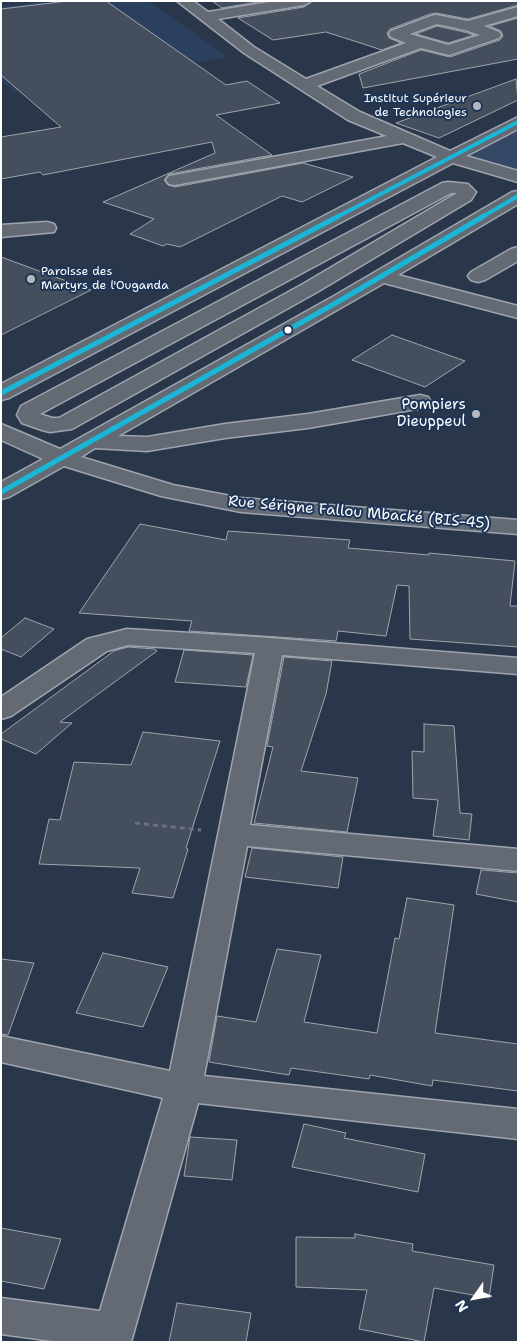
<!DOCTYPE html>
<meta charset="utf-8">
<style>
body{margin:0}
#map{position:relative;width:519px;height:1343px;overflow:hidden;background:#2a374a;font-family:"Shantell Sans",sans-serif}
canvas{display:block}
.frame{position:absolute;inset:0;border:2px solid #fff;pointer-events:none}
.north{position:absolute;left:449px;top:1273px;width:50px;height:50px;-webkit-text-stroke:4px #1d3557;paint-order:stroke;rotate:237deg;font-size:14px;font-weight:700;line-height:20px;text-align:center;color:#fff}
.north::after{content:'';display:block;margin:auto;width:18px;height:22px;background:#fff;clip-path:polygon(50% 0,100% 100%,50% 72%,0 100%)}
</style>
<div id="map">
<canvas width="519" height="1343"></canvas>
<div class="frame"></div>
<div class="north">N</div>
</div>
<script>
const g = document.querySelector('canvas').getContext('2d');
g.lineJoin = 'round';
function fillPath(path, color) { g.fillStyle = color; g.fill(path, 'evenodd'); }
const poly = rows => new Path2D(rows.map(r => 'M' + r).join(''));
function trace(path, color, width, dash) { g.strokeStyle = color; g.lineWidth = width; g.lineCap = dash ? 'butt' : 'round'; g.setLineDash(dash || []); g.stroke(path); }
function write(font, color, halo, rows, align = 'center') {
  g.font = font + ' "Shantell Sans",sans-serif'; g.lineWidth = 4; g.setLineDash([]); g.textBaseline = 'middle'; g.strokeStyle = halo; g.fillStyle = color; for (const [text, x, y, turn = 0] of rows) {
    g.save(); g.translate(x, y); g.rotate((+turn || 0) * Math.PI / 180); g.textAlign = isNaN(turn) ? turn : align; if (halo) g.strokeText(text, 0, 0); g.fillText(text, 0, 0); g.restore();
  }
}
fillPath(poly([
 [46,1,148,1,228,57,14,92,1,81,1,7]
]), '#2a405e');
fillPath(poly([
 [518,127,518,171,475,158,470,155,471,152]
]), '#344865');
const building = poly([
 [68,1,106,1,226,85,247,81,280,103,216,115,272,155,169,174,164,180,168,185,175,187,303,163,353,177,302,202,282,196,180,247,167,244,163,246,130,234,154,219,103,202,215,153,212,142,43,175,40,172,1,179,1,137,61,127,1,75,1,9,68,1],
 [212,1,263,1,222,8,212,1],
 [313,1,518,1,518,5,468,19,436,13,430,14,390,29,387,33,389,38,401,43,382,50,326,32,273,40,238,18,304,7,313,1],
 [518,18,518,59,363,88,359,74,421,50,450,57,500,40,503,36,501,31,490,26,518,18],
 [437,26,464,32,474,35,448,43,416,34,437,26],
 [516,79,518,100,439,138,396,123,516,79],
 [1,257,91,290,1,335,1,257],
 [392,335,465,361,425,387,352,360,392,335],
 [140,524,226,540,228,531,350,540,348,548,429,555,429,553,515,561,510,606,518,606,518,647,410,639,409,586,397,585,386,636,338,631,336,641,189,631,192,621,79,613,140,524],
 [25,618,54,629,21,657,1,649,1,638,25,618],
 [128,647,155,649,157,651,60,722,72,723,36,754,1,739,1,734,114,651,128,647],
 [184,650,253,655,246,687,175,682,184,650],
 [284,657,332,661,326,694,301,771,358,778,347,832,254,823,273,747,267,746,284,657],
 [424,724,454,726,460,813,472,814,469,840,433,836,438,800,413,798,412,751,424,752,424,724],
 [143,732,220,741,186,848,188,849,173,898,132,893,140,868,39,864,49,819,60,820,74,762,131,765,143,732],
 [252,848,343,857,338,888,245,877,252,848],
 [481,870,518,873,518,902,476,894,481,870],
 [407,898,454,905,435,1033,518,1044,518,1091,433,1080,432,1086,370,1075,369,1079,291,1068,289,1075,209,1062,217,1016,256,1022,277,949,321,955,304,1022,377,1033,395,938,399,939,407,898],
 [103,953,168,967,143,1027,76,1013,103,953],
 [1,959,34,963,8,1035,1,1034,1,959],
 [304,1124,346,1133,344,1138,425,1154,418,1192,292,1167,304,1124],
 [190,1137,237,1140,232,1180,184,1176,190,1137],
 [1,1228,61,1239,44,1289,1,1281,1,1228],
 [355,1234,413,1244,412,1251,494,1265,489,1298,434,1288,424,1342,359,1329,367,1290,296,1287,296,1237,355,1238,355,1234],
 [177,1303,251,1313,246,1342,169,1342,177,1303]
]);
fillPath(building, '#444e5c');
trace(building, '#9fa5ae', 1);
const minor = poly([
 [177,1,193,1,208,12,276,1,311,1,304,5,218,19,254,47,306,79,406,43,391,37,389,34,391,31,431,16,436,15,468,21,518,7,518,16,484,26,499,32,501,35,499,38,449,55,421,48,317,86,360,112,450,151,518,117,518,129,466,156,518,171,518,182,453,163,9,398,1,400,1,384,437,157,403,143,175,185,169,184,166,180,169,176,175,175,387,136,348,120,244,53,177,1],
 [437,24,465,30,480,35,448,45,410,34,437,24],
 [448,182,468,184,476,192,471,200,317,292,72,429,50,432,42,430,22,423,17,415,21,406,442,183,448,182],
 [451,193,457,193,303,284,59,418,52,418,40,414,451,193],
 [518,191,518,204,398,275,518,306,518,318,384,283,118,436,147,437,225,424,308,414,420,395,428,397,431,402,428,407,308,428,225,438,147,451,95,448,81,457,173,485,241,498,518,520,518,534,241,512,161,496,64,466,9,497,1,499,1,482,43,459,1,440,1,424,60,449,334,296,512,192,518,191],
 [47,222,54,224,56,228,54,232,1,237,1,225,47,222],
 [518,247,518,261,485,280,478,282,471,280,468,276,471,272,511,249,518,247],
 [127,629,270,638,518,658,518,674,282,655,250,825,518,849,518,871,247,846,204,1076,518,1109,518,1139,198,1103,131,1342,60,1342,1,1334,1,1298,100,1311,163,1098,1,1062,1,1036,170,1071,255,653,128,645,107,651,11,716,1,719,1,697,87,639,127,629]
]);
trace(minor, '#9fa5ae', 3);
trace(poly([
 [135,823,201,830]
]), '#6a727c', 3, [5, 4]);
fillPath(minor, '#636a74');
trace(poly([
 [337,217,518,122],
 [482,217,518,196]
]), '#1ab6d8', 4);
trace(poly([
 [1,393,339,216],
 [1,492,341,300,484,216]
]), '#1ab6d8', 5);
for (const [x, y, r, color] of [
 [477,106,5,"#b4b9c0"],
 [31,279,5,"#b4b9c0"],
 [288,330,4.5,"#fff"],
 [476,414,5,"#b4b9c0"]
]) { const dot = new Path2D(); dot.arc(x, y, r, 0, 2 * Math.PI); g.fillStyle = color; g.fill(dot); trace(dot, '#1d3557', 2); }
write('12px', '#fff', '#1d3557', [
 ["Institut Supérieur",467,99],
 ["de Technologies",467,113],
 ["Paroisse des",41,272,"left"],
 ["Martyrs de l'Ouganda",41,286,"left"]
], 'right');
write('15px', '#fff', '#1d3557', [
 ["Pompiers",466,405],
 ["Dieuppeul",466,422]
], 'right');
write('15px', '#fff', '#1d3557', [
 ["Rue Sérigne Fallou Mbacké (BIS-45)",359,513,5]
]);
</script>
